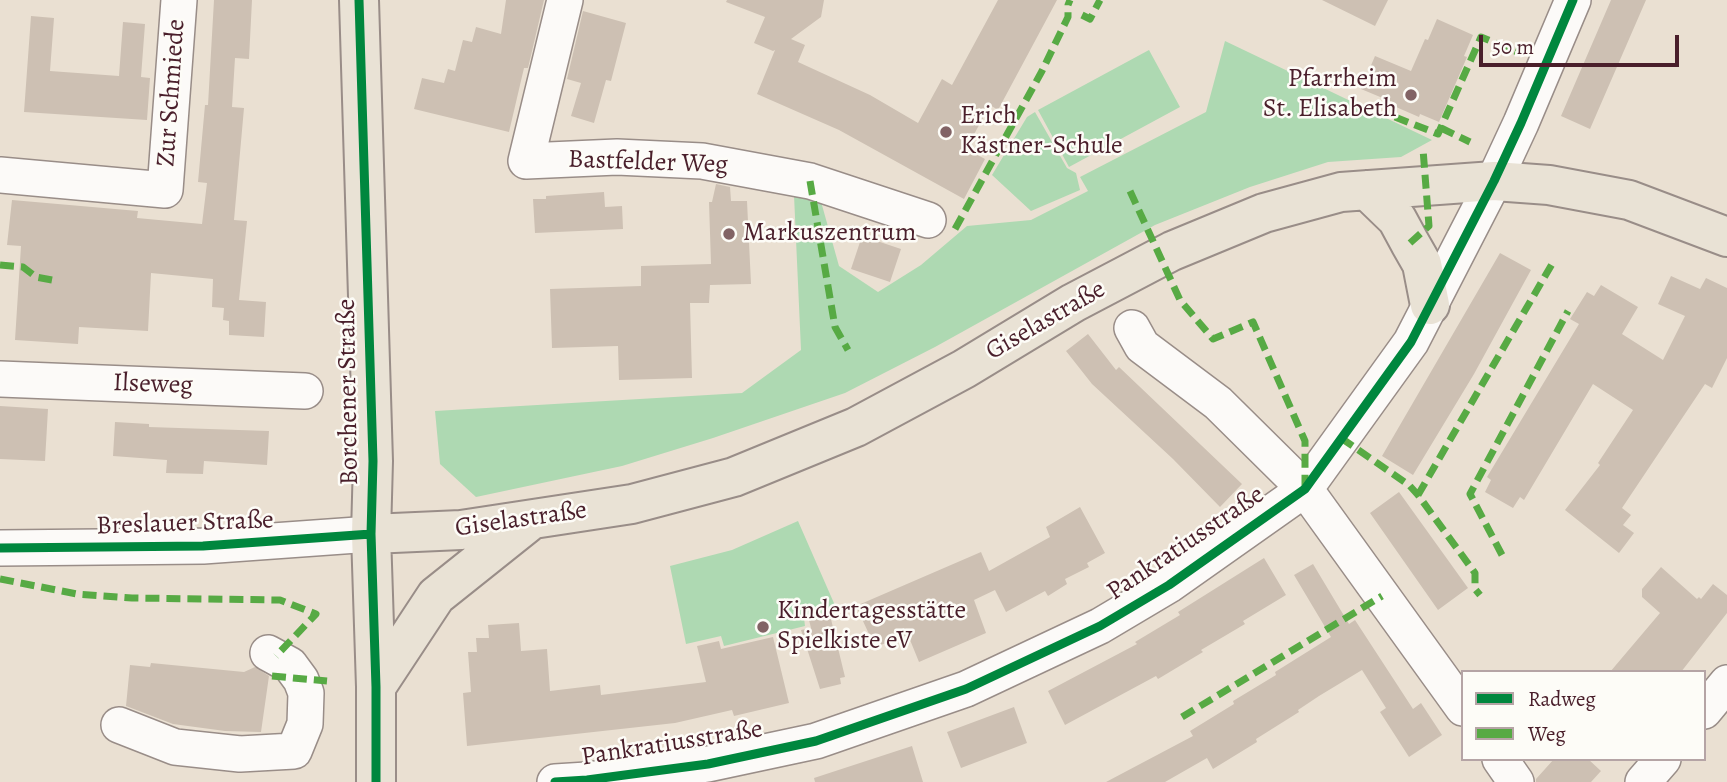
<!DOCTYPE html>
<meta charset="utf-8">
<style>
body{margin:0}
#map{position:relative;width:1727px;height:782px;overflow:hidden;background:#eae0d2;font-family:Alegreya,serif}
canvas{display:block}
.legend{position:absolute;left:1461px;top:670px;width:245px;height:91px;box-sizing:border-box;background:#fdfcf7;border:2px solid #b5a4a5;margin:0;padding:9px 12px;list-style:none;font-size:21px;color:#4a1f2b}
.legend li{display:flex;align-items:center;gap:14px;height:35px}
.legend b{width:35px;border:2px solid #b5a4a5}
.scale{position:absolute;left:1479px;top:35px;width:200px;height:32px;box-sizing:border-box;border:4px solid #4a1f2b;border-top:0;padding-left:9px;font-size:21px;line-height:24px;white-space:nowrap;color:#4a1f2b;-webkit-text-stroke:5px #fdfcf7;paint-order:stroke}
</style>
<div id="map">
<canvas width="1727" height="782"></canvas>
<ul class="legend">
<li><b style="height:9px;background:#00873e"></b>Radweg</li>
<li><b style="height:9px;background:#57aa44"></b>Weg</li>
</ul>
<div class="scale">50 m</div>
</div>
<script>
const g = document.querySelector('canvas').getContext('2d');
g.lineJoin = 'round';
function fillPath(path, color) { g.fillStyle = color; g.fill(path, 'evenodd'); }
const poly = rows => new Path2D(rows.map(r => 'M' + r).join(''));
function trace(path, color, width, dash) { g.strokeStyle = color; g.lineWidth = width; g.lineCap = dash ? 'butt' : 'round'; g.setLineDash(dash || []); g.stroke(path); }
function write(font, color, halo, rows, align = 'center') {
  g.font = font + ' Alegreya,serif'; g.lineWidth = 5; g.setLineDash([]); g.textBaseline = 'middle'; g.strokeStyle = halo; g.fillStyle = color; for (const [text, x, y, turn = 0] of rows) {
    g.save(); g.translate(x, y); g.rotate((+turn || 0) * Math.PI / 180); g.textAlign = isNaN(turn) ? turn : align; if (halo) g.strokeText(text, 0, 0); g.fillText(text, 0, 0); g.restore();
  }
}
fillPath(poly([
 [1225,41,1432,140,1401,157,1328,162,1250,187,1155,225,935,347,845,393,713,438,622,466,476,497,440,464,435,411,742,393,801,350,794,195,820,198,839,266,878,292,921,265,967,226,1031,220,1088,191,1080,177,1206,112],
 [1149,50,1180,107,1069,167,1038,110],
 [1035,112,1067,168,1076,173,1080,190,1031,211,992,175,1027,117],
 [798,521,837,610,804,618,805,626,724,646,721,636,686,644,670,566,732,550]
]), '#aed9b2');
fillPath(poly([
 [214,0,252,0,249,59,235,58,232,107,244,108,234,220,247,221,239,300,266,302,264,337,229,335,229,321,223,320,224,308,212,307,213,279,151,273,148,331,79,327,78,344,15,340,21,246,7,245,12,200,138,211,137,218,202,224,207,183,198,182,205,105,208,105],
 [506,0,544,0,528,68,524,68,509,132,414,109,422,78,444,83,448,69,455,71,463,40,472,42,476,27,501,34],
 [727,0,824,0,821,17,791,39,805,45,798,62,870,95,918,123,942,79,952,85,998,0,1057,0,998,110,990,105,966,149,985,159,964,199,839,130,757,94,775,50,773,51,754,43,765,17,726,2],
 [1322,0,1388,0,1375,26],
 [1611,0,1646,0,1590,129,1561,116],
 [583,11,626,23,611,81,606,80,594,123,571,116,581,83,567,79],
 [31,16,54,18,50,71,119,76,123,22,145,24,141,77,150,78,147,120,24,112],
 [1437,19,1473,35,1464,56,1467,57,1439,122,1420,114,1419,117,1396,107,1397,104,1361,89,1375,56,1411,71,1425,39,1428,40],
 [716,184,730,187,731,201,747,201,751,284,710,285,709,303,690,303,692,378,619,380,618,346,552,348,550,289,641,286,641,266,711,264,709,202,712,202],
 [604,192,605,207,622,206,623,229,535,233,533,199,546,199,546,196],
 [862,236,901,249,890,282,851,269],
 [1500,253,1531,270,1474,374,1413,475,1382,456],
 [1671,276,1700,289,1706,278,1727,288,1727,358,1712,388,1705,384,1622,508,1631,515,1623,525,1634,533,1619,553,1565,510,1600,465,1598,463,1633,410,1593,384,1524,500,1520,497,1513,508,1485,492,1491,480,1487,477,1579,324,1570,319,1587,292,1594,296,1601,285,1638,307,1622,334,1663,360,1685,316,1658,304],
 [1088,334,1116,370,1119,367,1242,484,1220,507,1173,459,1092,384,1066,351],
 [0,406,48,409,45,461,0,459],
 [115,422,149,424,149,427,269,431,267,465,204,461,203,474,166,473,167,460,113,456],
 [1399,492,1468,588,1438,610,1370,513],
 [1080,507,1105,553,1087,563,1089,567,1065,579,1067,584,1048,596,1045,591,1006,612,995,590,974,600,986,633,919,662,908,635,875,647,856,606,981,552,989,571,1050,537,1046,527],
 [1264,558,1286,595,1243,621,1245,624,1201,650,1203,652,1158,679,1156,676,1065,725,1048,691,1137,644,1135,642,1180,615,1178,612],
 [1313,564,1349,624,1355,620,1413,709,1421,703,1442,735,1409,757,1380,712,1386,708,1362,670,1319,696,1298,710,1299,712,1256,739,1257,742,1213,769,1207,758,1165,782,1106,782,1193,736,1190,731,1234,704,1233,701,1276,675,1275,672,1331,637,1294,575],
 [1661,567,1697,599,1699,597,1701,599,1713,584,1727,595,1727,613,1681,672,1610,672,1660,613,1642,597,1642,589],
 [830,615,845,677,840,678,841,684,820,689,801,630,811,628,809,620],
 [519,623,521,651,547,649,550,691,600,685,601,695,706,682,697,646,719,641,721,649,773,637,789,703,734,716,732,710,675,723,467,746,463,693,471,692,468,652,477,652,476,638,489,638,488,625],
 [151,663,244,672,255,667,269,676,261,732,225,731,173,724,126,706,130,665,150,667],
 [1014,707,1027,743,961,768,947,732],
 [912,746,923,782,815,782,814,778],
 [1554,759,1588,759,1601,771,1591,782,1536,782,1536,779]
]), '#cdc0b3');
const minor = poly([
 [565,0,526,161,617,157,702,161,810,181,928,220],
 [0,175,165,190,179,0],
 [1132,328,1142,346,1218,403,1305,489,1463,708],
 [0,379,305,391],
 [0,548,203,546,371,534],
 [1704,711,1727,683],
 [119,725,175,747,240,754,294,751,305,724,306,693,301,680,290,665,268,653],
 [1500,759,1516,782],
 [555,782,587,780,708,764,816,741,966,689,1100,626,1169,585,1305,489,1411,342,1494,181,1521,123,1573,0],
 [1643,782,1663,759]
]);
const major = poly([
 [359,0,373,461,371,534,376,687,376,782],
 [1367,190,1397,219,1410,243,1422,264,1430,305],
 [371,534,461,530,632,504,734,477,856,427,964,369,1073,303,1172,251,1264,213,1341,192,1494,181,1549,185,1629,200,1727,237],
 [376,687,436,596,530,521]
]);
trace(minor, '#998d88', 38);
trace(major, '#998d88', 42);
trace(minor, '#fcfaf8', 35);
trace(major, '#e9e2d5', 38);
trace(poly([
 [1082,15,1090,19,1100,0],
 [1395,117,1438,134,1481,37,1517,52],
 [1441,128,1470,142],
 [810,181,835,327,848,350],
 [1130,191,1180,300,1213,339,1253,322,1305,441,1305,486],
 [955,229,1042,71,1068,17,1068,5,1070,0],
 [1410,243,1429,226,1423,149],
 [0,265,23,267,36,277,52,280],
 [1341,438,1409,485,1418,495,1475,573,1475,589,1480,595],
 [1418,495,1552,264],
 [1502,555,1470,494,1568,311],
 [0,579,77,594,132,598,280,600,316,614,276,656],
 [272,676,327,681],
 [1182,717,1382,596]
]), '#57aa44', 7, [14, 7]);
trace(poly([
 [359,0,373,461,371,534,376,687,376,782],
 [0,548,203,546,371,534],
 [555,782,587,780,708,764,816,741,966,689,1100,626,1169,585,1305,489,1411,342,1494,181,1521,123,1573,0]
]), '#00873e', 9);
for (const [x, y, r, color] of [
 [1411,95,7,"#826365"],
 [946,132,7,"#826365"],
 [729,234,7,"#826365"],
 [763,627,7,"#826365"]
]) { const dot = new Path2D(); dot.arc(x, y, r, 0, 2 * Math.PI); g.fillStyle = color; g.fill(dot); trace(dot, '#fdfcf7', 2.5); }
write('26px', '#4a1f2b', '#fdfcf7', [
 ["Pfarrheim",1397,80,"right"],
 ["St. Elisabeth",1397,110,"right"],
 ["Erich",960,117],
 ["Kästner-Schule",960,147],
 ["Markuszentrum",743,234],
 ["Kindertagesstätte",777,612],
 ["Spielkiste eV",777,642]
], 'left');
write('26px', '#4a1f2b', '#fdfcf7', [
 ["Zur Schmiede",172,93,-86],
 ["Bastfelder Weg",648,163,2],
 ["Giselastraße",1046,321,-30],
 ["Ilseweg",153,385,2],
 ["Borchener Straße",349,392,-91],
 ["Giselastraße",521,520,-8],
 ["Breslauer Straße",185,524,-2],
 ["Pankratiusstraße",1186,544,-34],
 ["Pankratiusstraße",672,744,-9]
]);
</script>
